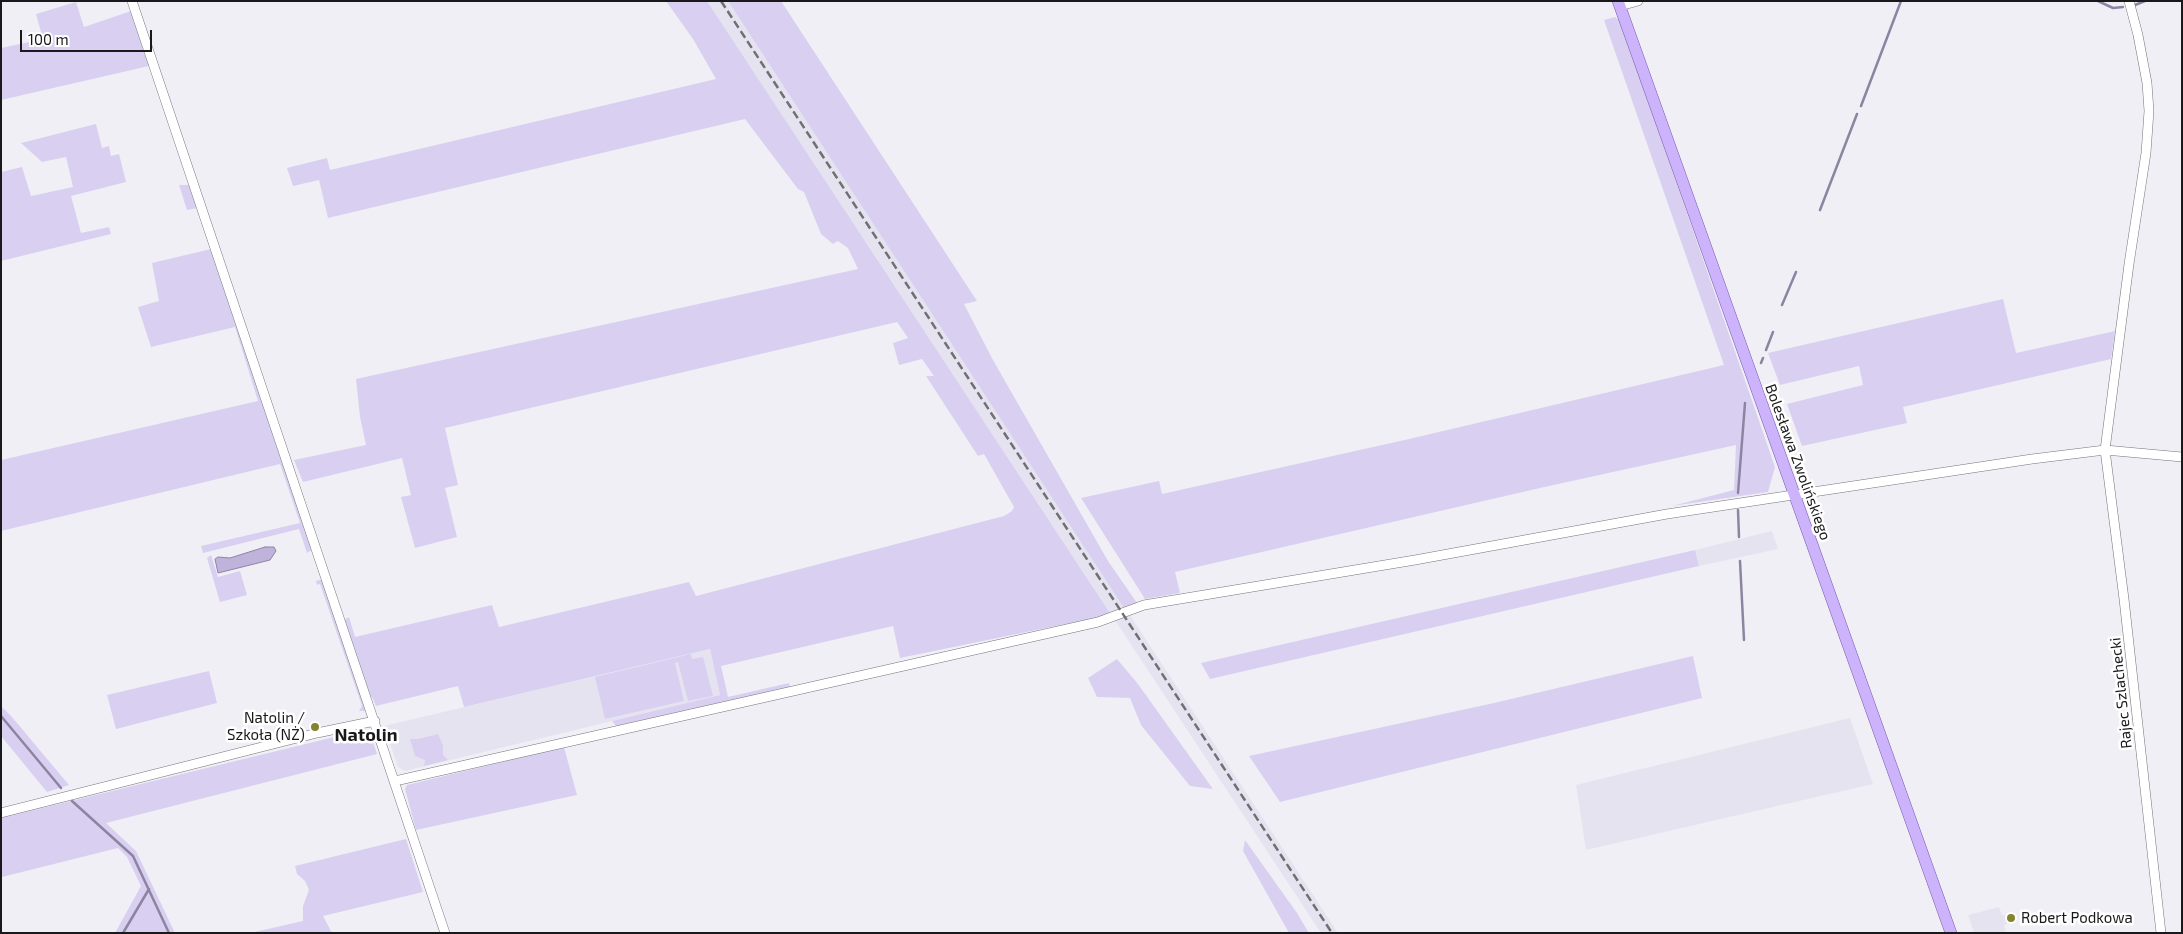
<!DOCTYPE html>
<meta charset="utf-8">
<style>
body{margin:0}
#map{position:relative;width:2183px;height:934px;overflow:hidden;background:#f0eff5;font-family:"Exo 2",sans-serif}
canvas{display:block}
.frame{position:absolute;inset:0;border:2px solid #19181a;pointer-events:none}
.scale{position:absolute;left:20px;top:30px;width:132px;height:22px;box-sizing:border-box;border:2px solid #19181a;border-top:0;padding-left:6px;font-size:15px;line-height:18px;white-space:nowrap;color:#19181a;-webkit-text-stroke:4px #fff;paint-order:stroke}
</style>
<div id="map">
<canvas width="2183" height="934"></canvas>
<div class="frame"></div>
<div class="scale">100 m</div>
</div>
<script>
const g = document.querySelector('canvas').getContext('2d');
g.lineJoin = 'round';
function fillPath(path, color) { g.fillStyle = color; g.fill(path, 'evenodd'); }
const poly = rows => new Path2D(rows.map(r => 'M' + r).join(''));
function trace(path, color, width, dash) { g.strokeStyle = color; g.lineWidth = width; g.lineCap = dash ? 'butt' : 'round'; g.setLineDash(dash || []); g.stroke(path); }
function write(font, color, halo, rows, align = 'center') {
  g.font = font + ' "Exo 2",sans-serif'; g.lineWidth = 5; g.setLineDash([]); g.textBaseline = 'middle'; g.strokeStyle = halo; g.fillStyle = color; for (const [text, x, y, turn = 0] of rows) {
    g.save(); g.translate(x, y); g.rotate((+turn || 0) * Math.PI / 180); g.textAlign = isNaN(turn) ? turn : align; if (halo) g.strokeText(text, 0, 0); g.fillText(text, 0, 0); g.restore();
  }
}
fillPath(poly([
 [707,1,728,1,1338,933,1321,933],
 [1772,531,1778,549,1699,566,1695,550],
 [710,649,720,695,405,771,398,767,384,726],
 [1850,718,1873,784,1586,850,1576,785],
 [1999,907,2002,915,2005,915,2007,924,2004,925,2006,933,1974,933,1968,915]
]), '#e6e3f0');
fillPath(poly([
 [666,1,707,1,1110,613,1093,620,1075,622,900,658,893,626,721,666,728,697,789,683,790,687,616,726,612,721,720,695,710,649,464,707,458,686,376,706,372,697,370,697,344,620,349,617,355,637,492,605,499,627,689,582,696,596,1004,516,1012,511,1014,507,984,454,978,456,926,376,934,376,922,359,899,365,893,343,908,338,897,322,445,428,458,485,445,488,457,537,415,548,401,497,411,495,402,458,303,482,294,460,366,445,360,417,356,379,858,269,848,248,838,241,833,244,821,234,804,192,798,189,745,119,328,218,319,180,293,186,287,168,327,158,330,170,716,79,693,39],
 [728,1,781,1,977,301,964,304,993,360,1108,561,1137,603,1124,608],
 [76,2,84,27,131,11,149,66,1,100,1,48,43,39,36,14],
 [1615,17,1619,20,1662,141,1775,467,1768,492,1672,506,1734,490,1736,445,1540,488,1175,572,1180,593,1145,599,1081,498,1159,481,1162,494,1409,439,1724,365,1604,20],
 [96,124,102,148,109,146,111,156,119,154,126,182,71,196,81,233,109,227,111,234,1,261,1,172,22,167,31,196,73,187,66,157,42,162,21,143],
 [179,185,189,185,197,208,187,210],
 [211,249,313,549,307,553,299,529,203,553,201,546,300,523,280,464,1,531,1,460,258,401,235,327,151,347,138,307,159,301,152,263],
 [2003,299,2016,353,2115,331,2111,359,1903,407,1907,423,1802,446,1787,404,1863,385,1859,366,1780,385,1768,353],
 [1695,550,1699,566,1210,679,1201,663],
 [211,555,218,577,240,571,247,595,220,602,207,558],
 [324,579,368,711,359,711,362,706,320,584,317,585,316,581],
 [691,654,692,659,703,657,713,696,688,701,678,662,675,663,684,701,605,719,595,677],
 [1693,656,1702,698,1280,802,1249,756,1494,703],
 [1117,659,1138,684,1213,789,1190,786,1141,725,1130,698,1097,697,1088,678],
 [209,671,217,703,116,729,107,695],
 [1,706,12,717,69,785,47,792,1,736],
 [359,731,372,739,377,754,106,823,136,851,175,933,115,933,141,886,127,857,118,848,2,877,1,818],
 [438,734,443,745,443,755,448,760,424,766,425,760,415,756,410,739,418,739],
 [564,747,577,795,416,830,405,789,407,785],
 [406,839,423,892,323,916,332,933,250,933,303,921,303,906,309,890,305,881,297,874,295,866],
 [1245,840,1297,913,1309,933,1289,933,1243,851]
]), '#d9d0f1');
const water = poly([
 [265,547,274,547,276,551,270,560,218,573,215,559,218,557,230,558,265,547]
]);
fillPath(water, '#bfb3dc');
trace(water, '#8d84a2', 1);
trace(poly([
 [2098,1,2113,8,2123,7],
 [2135,5,2145,1],
 [1861,106,1901,1],
 [1820,210,1857,114],
 [1782,305,1796,272],
 [1766,350,1773,332],
 [1761,363,1763,358],
 [1738,493,1745,403],
 [1738,510,1739,537],
 [1740,561,1744,640],
 [1,716,61,788],
 [72,801,133,856,169,933],
 [123,933,149,889]
]), '#8d84a2', 2.5);
const minor = poly([
 [132,1,445,933],
 [2129,1,2138,35,2147,83,2149,111,2146,153,2129,264,2105,450,2124,599,2161,933],
 [1620,6,1638,1],
 [395,781,1098,622,1144,605,1415,560,1667,514,2032,459,2105,450,2182,457],
 [1,813,317,733,375,721]
]);
const major = poly([
 [1618,1,1951,933]
]);
trace(minor, '#76747a', 10);
trace(major, '#785caa', 12);
trace(minor, '#fff', 9);
trace(major, '#cdb3fb', 11);
trace(poly([
 [721,1,1332,933]
]), '#706f72', 2.5, [8, 4]);
for (const [x, y, r, color] of [
 [315,727,5,"#83842e"],
 [2011,918,5,"#83842e"]
]) { const dot = new Path2D(); dot.arc(x, y, r, 0, 2 * Math.PI); g.fillStyle = color; g.fill(dot); trace(dot, '#fff', 2); }
write('15px', '#19181a', '#fff', [
 ["Bolesława Zwolińskiego",1798,462,70],
 ["Rajec Szlachecki",2121,693,-96]
]);
write('15px', '#19181a', '#fff', [
 ["Natolin /",305,718],
 ["Szkoła (NŻ)",305,735],
 ["Robert Podkowa",2021,918,"left"]
], 'right');
write('bold 18px', '#19181a', '#fff', [
 ["Natolin",366,735]
]);
</script>
